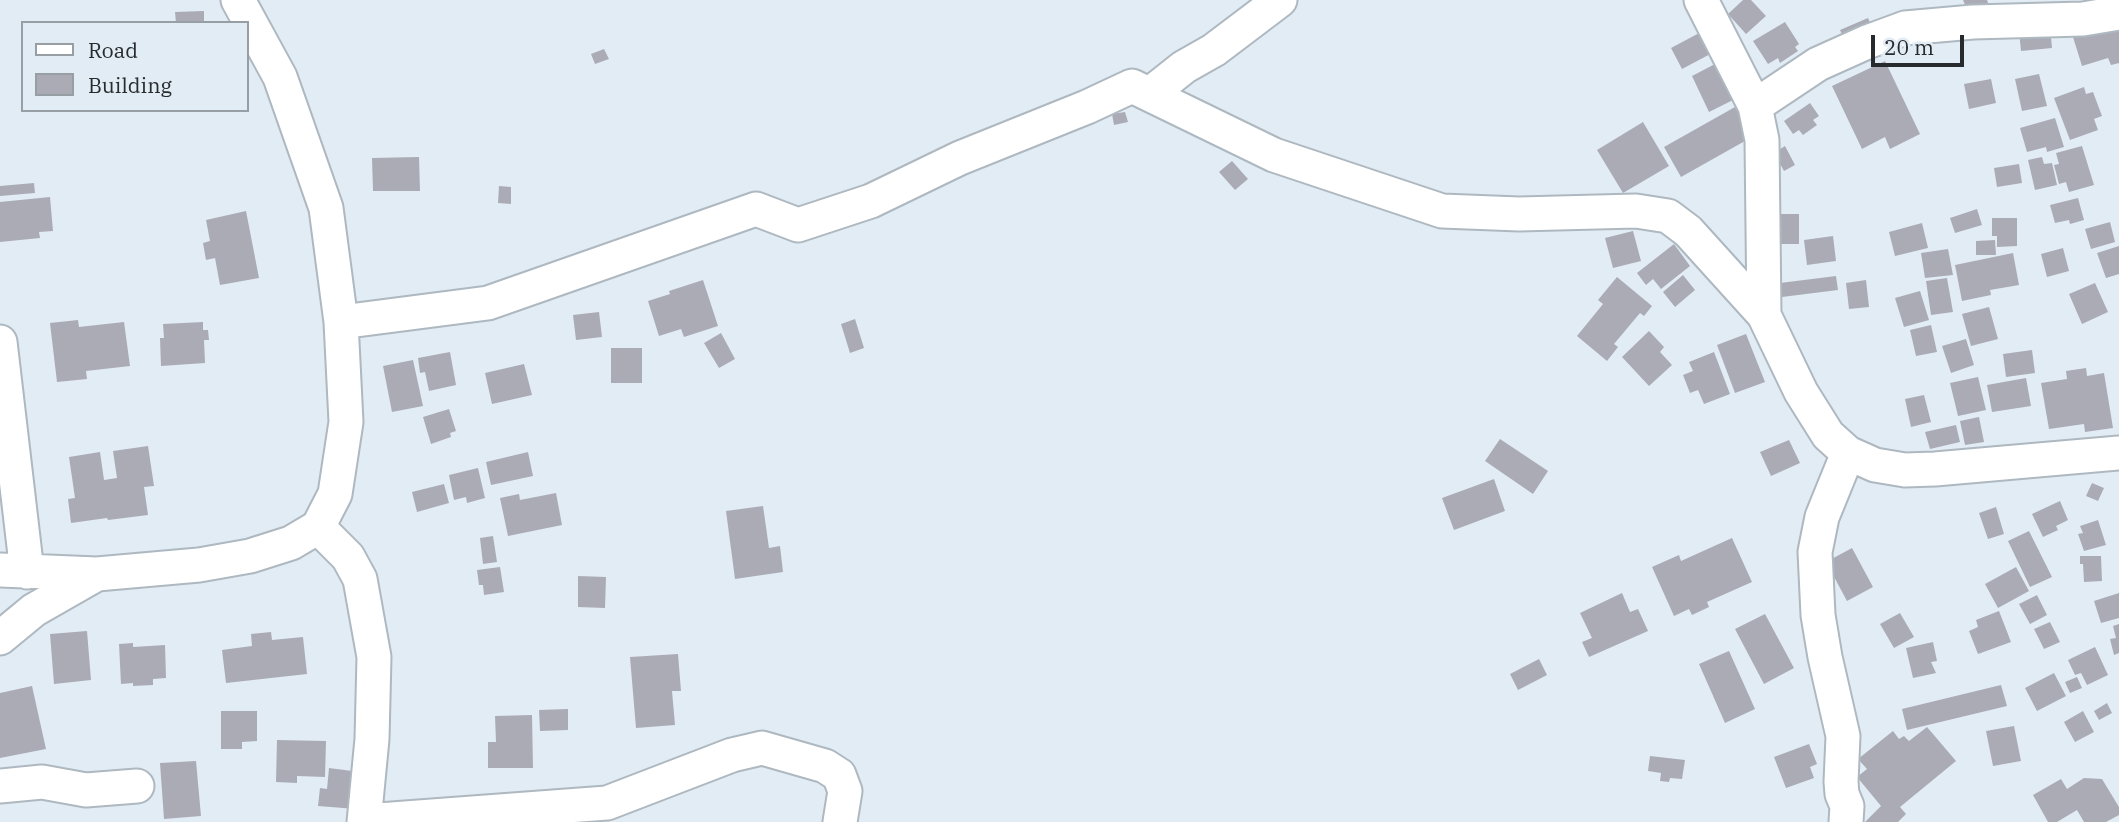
<!DOCTYPE html>
<style>
body{margin:0}
#map{position:relative;width:2119px;height:822px;overflow:hidden;background:#e2ecf4;font-family:"IBM Plex Serif",serif}
canvas{display:block}
.legend{position:absolute;left:21px;top:21px;width:228px;height:91px;box-sizing:border-box;background:#e2ecf4;border:2px solid #979fa5;margin:0;padding:9px 12px;list-style:none;font-size:21px;color:#272b2e}
.legend li{display:flex;align-items:center;gap:14px;height:35px}
.legend b{width:35px;border:2px solid #979fa5}
.scale{position:absolute;left:1871px;top:35px;width:93px;height:32px;box-sizing:border-box;border:4px solid #272b2e;border-top:0;padding-left:9px;font-size:21px;line-height:24px;white-space:nowrap;color:#272b2e;-webkit-text-stroke:5px #e2ecf4;paint-order:stroke}
</style>
<div id="map">
<canvas width="2119" height="822"></canvas>
<ul class="legend">
<li><b style="height:9px;background:#fff"></b>Road</li>
<li><b style="height:19px;background:#ababb6"></b>Building</li>
</ul>
<div class="scale">20 m</div>
</div>
<script>
const g = document.querySelector('canvas').getContext('2d');
g.lineJoin = 'round';
function fillPath(path, color) { g.fillStyle = color; g.fill(path, 'evenodd'); }
const poly = rows => new Path2D(rows.map(r => 'M' + r).join(''));
function trace(path, color, width, dash) { g.strokeStyle = color; g.lineWidth = width; g.lineCap = dash ? 'butt' : 'round'; g.setLineDash(dash || []); g.stroke(path); }
fillPath(poly([
 [1743,0,1751,0,1766,16,1746,34,1728,14],
 [1963,0,1987,0,1990,8,1972,14,1969,6,1966,7],
 [204,11,204,23,176,23,175,12],
 [1868,18,1874,32,1846,43,1840,30],
 [1785,22,1799,44,1795,47,1798,51,1780,63,1778,58,1768,64,1753,41],
 [2119,23,2119,63,2111,65,2108,58,2082,66,2073,37],
 [2050,27,2052,48,2021,51,2019,31],
 [1703,31,1714,52,1682,69,1671,48],
 [604,49,609,59,595,64,591,54],
 [1885,61,1920,134,1890,149,1885,137,1862,149,1832,86],
 [1717,63,1735,99,1709,112,1692,76],
 [2039,74,2047,106,2022,111,2015,79],
 [1991,79,1996,103,1969,109,1964,84],
 [2084,87,2086,94,2093,92,2102,116,2094,119,2098,130,2070,140,2054,98],
 [1810,103,1819,116,1813,120,1817,125,1803,135,1799,130,1793,134,1784,121],
 [1735,107,1752,137,1681,177,1664,147],
 [1125,112,1128,122,1114,125,1112,114],
 [2055,118,2064,147,2047,152,2046,147,2027,152,2020,128],
 [1643,122,1669,166,1623,193,1597,150],
 [1785,146,1795,165,1784,171,1774,153],
 [2082,146,2094,185,2069,192,2066,182,2059,184,2054,165,2059,164,2056,153],
 [419,157,420,191,373,191,372,158],
 [2042,157,2044,164,2052,163,2057,185,2035,190,2028,160],
 [1232,161,1248,179,1235,190,1219,172],
 [2019,164,2022,183,1997,187,1994,168],
 [34,183,35,193,0,196,0,186],
 [499,186,511,187,511,204,498,203],
 [50,197,53,231,39,232,40,238,0,242,0,202],
 [2078,198,2084,220,2070,224,2069,220,2055,223,2050,205],
 [1977,209,1982,225,1955,233,1950,218],
 [246,211,259,278,220,285,215,258,206,260,203,243,210,241,206,220],
 [1773,214,1799,214,1799,244,1773,244],
 [1992,218,2017,218,2017,246,1997,247,1997,236,1992,236],
 [2110,222,2115,242,2091,249,2085,229],
 [1922,223,1928,248,1895,256,1889,232],
 [1633,231,1641,261,1613,268,1605,238],
 [1833,236,1836,261,1807,265,1804,240],
 [1995,240,1996,255,1976,255,1976,241],
 [1674,244,1690,266,1661,289,1653,279,1646,285,1637,273],
 [2119,246,2119,274,2106,278,2097,253],
 [2063,248,2069,271,2047,277,2041,254],
 [1948,249,1953,275,1925,278,1921,253],
 [2013,253,2019,285,1990,290,1991,295,1962,301,1955,265],
 [1683,275,1695,290,1675,307,1663,292],
 [1836,276,1838,290,1774,298,1772,284],
 [1617,277,1652,306,1644,316,1640,313,1614,344,1618,347,1607,361,1577,336,1603,304,1598,300],
 [1947,278,1953,312,1931,315,1926,281],
 [703,280,718,326,684,337,681,329,659,336,648,301,670,294,669,291],
 [1866,280,1869,307,1849,309,1846,283],
 [2095,283,2108,312,2082,324,2069,294],
 [1920,291,1929,320,1904,327,1895,298],
 [1989,307,1998,339,1971,346,1962,314],
 [599,312,602,337,576,340,573,315],
 [855,319,864,348,850,353,841,324],
 [78,320,79,327,124,322,130,366,86,371,87,379,57,382,50,323],
 [203,322,203,330,208,330,209,340,204,340,205,363,161,366,160,338,164,338,163,324],
 [1931,325,1937,352,1916,356,1910,330],
 [1649,331,1664,347,1660,352,1672,365,1649,386,1622,357],
 [721,333,735,359,719,368,704,343],
 [1746,334,1765,382,1735,393,1717,345],
 [1966,339,1974,365,1951,373,1942,346],
 [611,348,642,348,642,383,611,383],
 [2032,350,2035,373,2006,377,2003,354],
 [450,352,456,385,429,391,425,372,420,373,418,358],
 [1714,352,1730,394,1704,404,1698,390,1690,393,1683,375,1693,371,1689,362],
 [413,360,423,406,392,412,383,366],
 [524,364,532,395,492,404,485,373],
 [2086,368,2087,376,2104,373,2113,428,2085,432,2084,424,2049,429,2041,383,2067,379,2066,371],
 [1978,377,1986,410,1958,416,1950,383],
 [2026,378,2031,406,1992,412,1987,385],
 [1924,395,1931,422,1911,427,1905,399],
 [449,409,456,431,450,433,451,437,431,444,423,417],
 [1979,417,1984,442,1965,445,1960,421],
 [1956,425,1960,442,1930,449,1925,432],
 [1500,439,1548,471,1533,494,1485,461],
 [1789,440,1800,463,1771,476,1760,452],
 [148,446,154,486,144,487,148,515,108,520,107,518,71,523,68,499,75,498,69,457,100,452,104,480,117,478,113,451],
 [528,452,533,476,491,485,486,462],
 [478,468,485,498,467,503,466,497,454,500,449,475],
 [1494,479,1505,511,1454,530,1442,498],
 [2092,483,2104,488,2098,501,2086,496],
 [444,484,449,503,417,512,412,492],
 [556,493,562,525,508,536,500,498,519,494,520,500],
 [2060,501,2068,520,2056,526,2058,530,2043,537,2032,514],
 [763,506,769,548,780,546,783,572,735,579,726,511],
 [1996,507,2004,534,1988,539,1979,513],
 [2098,520,2106,545,2084,551,2078,534,2083,533,2080,526],
 [2029,531,2052,577,2030,587,2008,541],
 [493,536,497,562,483,564,480,538],
 [1732,538,1752,582,1707,602,1709,607,1692,615,1689,609,1674,616,1652,567,1679,555,1681,561],
 [1852,548,1873,587,1847,601,1826,562],
 [2080,556,2101,556,2102,581,2084,582,2083,564,2080,564],
 [500,567,504,592,484,595,483,585,479,585,477,570],
 [2016,567,2029,591,1998,608,1985,584],
 [578,576,606,577,605,608,578,607],
 [1622,593,1630,612,1638,609,1648,631,1589,657,1582,642,1592,638,1580,613],
 [2119,593,2119,618,2101,623,2094,601],
 [2037,595,2047,615,2030,624,2019,604],
 [1999,611,2011,642,1978,654,1969,631,1978,627,1976,620],
 [1900,613,1914,637,1894,648,1880,624],
 [1765,614,1794,668,1764,684,1735,629],
 [2050,622,2060,642,2044,649,2034,629],
 [2119,624,2119,653,2114,655,2110,639,2116,638,2113,626],
 [87,631,91,680,54,684,50,634],
 [271,632,272,640,303,637,307,674,226,683,222,650,252,646,251,634],
 [1933,642,1937,661,1931,662,1936,673,1913,678,1906,648],
 [133,643,133,647,165,645,166,678,153,679,153,685,133,686,133,683,121,684,119,644],
 [2095,647,2108,675,2087,685,2081,673,2075,675,2068,660],
 [1729,651,1755,709,1725,723,1699,664],
 [678,654,681,691,672,691,675,725,636,728,630,657],
 [1539,659,1547,675,1518,690,1510,674],
 [2054,673,2066,696,2037,711,2025,688],
 [2077,677,2082,688,2070,693,2065,682],
 [2001,685,2007,706,1907,730,1902,709],
 [32,686,46,749,0,758,0,693],
 [2107,703,2112,713,2099,720,2094,711],
 [568,709,568,730,540,731,539,710],
 [221,711,257,711,257,741,242,742,242,749,221,749],
 [2083,711,2094,732,2075,742,2064,722],
 [532,715,533,768,488,768,488,742,496,742,495,716],
 [2014,726,2021,761,1993,766,1986,731],
 [1927,727,1956,761,1900,807,1906,814,1898,822,1865,822,1881,806,1857,777,1867,769,1858,759,1893,731,1899,739,1904,736,1909,741],
 [277,740,326,741,325,777,297,776,297,783,276,782],
 [1809,744,1817,764,1810,767,1814,778,1786,788,1774,757],
 [1650,756,1685,760,1682,779,1670,778,1669,782,1660,781,1661,773,1648,771],
 [196,761,201,816,164,819,160,763],
 [329,768,360,772,356,809,318,806,320,788,327,789],
 [2084,778,2102,779,2119,807,2119,815,2106,822,2084,822,2077,810,2057,822,2048,822,2033,795,2061,779,2067,789]
]), '#ababb6');
const minor = poly([
 [1701,0,1755,106,1762,140,1764,315],
 [1150,94,1184,67,1214,50,1280,0],
 [1755,106,1818,64,1867,42,1905,28,1973,22,2083,19,2119,13],
 [341,322,488,303,756,209,798,225,871,201,960,158,1087,107,1132,86,1274,155,1442,211,1519,214,1636,211,1668,216,1688,231,1764,315,1801,392,1828,435,1848,453,1875,465,1905,470,1935,469,2119,453],
 [0,342,27,572],
 [318,527,348,557,360,579,374,657,372,739,364,822],
 [0,570,97,574,199,565,250,556,291,543,318,527,335,494,346,422,341,322,326,208,280,77,238,0],
 [0,638,34,610,97,574],
 [0,786,42,782,86,790,137,786],
 [365,821,607,803,732,755,762,748,825,766,839,775,845,791,840,822],
 [1846,822,1847,806,1842,794,1841,782,1843,736,1825,657,1818,615,1815,552,1822,517,1848,453]
]);
trace(minor, '#aeb8c0', 37);
trace(minor, '#fff', 33);
</script>
